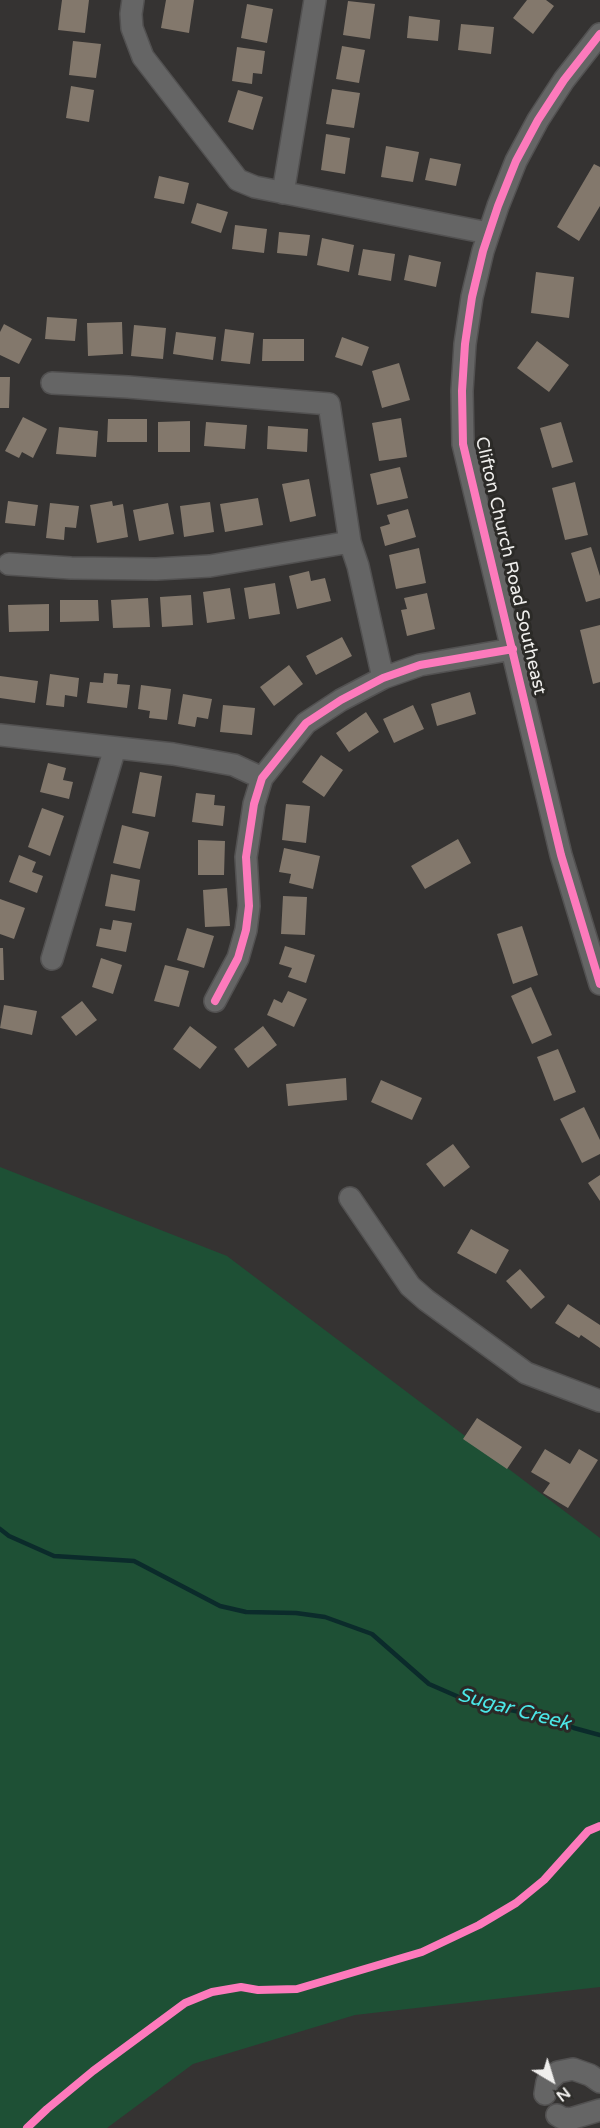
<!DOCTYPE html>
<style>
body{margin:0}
#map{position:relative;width:600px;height:2128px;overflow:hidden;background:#353332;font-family:"Varela Round",sans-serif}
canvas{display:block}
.north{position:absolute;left:522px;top:2050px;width:60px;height:60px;-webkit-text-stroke:4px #2b2a27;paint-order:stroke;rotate:142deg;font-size:16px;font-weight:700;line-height:24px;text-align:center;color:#efeeec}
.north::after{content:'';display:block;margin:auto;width:21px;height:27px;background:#efeeec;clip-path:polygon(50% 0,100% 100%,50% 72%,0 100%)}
</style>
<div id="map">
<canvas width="600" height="2128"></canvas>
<div class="north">N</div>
</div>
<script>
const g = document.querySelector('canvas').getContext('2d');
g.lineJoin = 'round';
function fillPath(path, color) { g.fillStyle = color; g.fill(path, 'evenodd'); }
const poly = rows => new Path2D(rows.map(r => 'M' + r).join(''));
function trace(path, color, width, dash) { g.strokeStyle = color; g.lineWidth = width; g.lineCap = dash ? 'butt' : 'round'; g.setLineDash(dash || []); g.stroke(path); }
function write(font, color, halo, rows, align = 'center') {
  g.font = font + ' "Varela Round",sans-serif'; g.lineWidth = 6; g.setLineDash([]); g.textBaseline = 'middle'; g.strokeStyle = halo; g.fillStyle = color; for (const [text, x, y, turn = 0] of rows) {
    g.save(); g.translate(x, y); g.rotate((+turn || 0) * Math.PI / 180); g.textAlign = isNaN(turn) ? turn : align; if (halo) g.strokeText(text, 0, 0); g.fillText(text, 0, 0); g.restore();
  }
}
fillPath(poly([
 [0,1167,227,1256,600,1538,600,1987,355,2015,193,2064,107,2128,0,2128]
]), '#1e5035');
trace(poly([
 [0,1529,9,1536,54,1556,134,1561,220,1606,246,1612,296,1613,325,1617,372,1634,429,1684,468,1701,520,1712,539,1719,562,1722,574,1728,600,1735]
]), '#0b2b2b', 4.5);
fillPath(poly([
 [62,0,89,0,85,33,58,30],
 [166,0,194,0,189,33,161,28],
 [527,0,546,0,554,6,533,34,513,18],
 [348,1,375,4,370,39,343,35],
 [247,4,273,9,267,43,241,38],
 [409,16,440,20,438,41,407,38],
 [461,24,494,27,491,54,458,50],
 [73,41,101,44,96,78,69,75],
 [342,46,365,50,359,83,336,79],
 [237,47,265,51,262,74,253,73,252,84,232,81],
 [71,86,94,90,89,122,66,118],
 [332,89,360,93,354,128,326,124],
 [238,90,263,97,253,130,228,122],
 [326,134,350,138,345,174,321,170],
 [386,146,419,152,413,182,381,177],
 [430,158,461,164,456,186,425,180],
 [594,164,600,167,600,206,579,241,557,227],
 [159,176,189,183,184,204,154,198],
 [197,203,228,212,221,233,191,223],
 [235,225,267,229,264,253,232,249],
 [279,232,310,235,307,256,277,253],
 [322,238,354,245,349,272,317,265],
 [363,249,395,254,391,281,358,275],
 [409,255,441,262,436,287,404,280],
 [536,272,574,277,569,318,531,313],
 [47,317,77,319,75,341,45,339],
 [122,322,123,354,88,356,87,323],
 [4,324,32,339,19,364,0,355,0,332],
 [134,325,166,328,163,359,131,356],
 [225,329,254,333,250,364,221,361],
 [176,332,216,337,213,360,173,354],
 [342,337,369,347,362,366,335,357],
 [263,339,304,339,304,361,262,361],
 [537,341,569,365,549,392,517,368],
 [399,363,410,400,382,408,372,371],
 [0,377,10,377,9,408,0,408],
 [23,417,47,429,33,458,22,452,19,458,5,451],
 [401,418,407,457,379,461,372,423],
 [108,419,147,419,147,442,107,442],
 [190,421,190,452,158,452,158,422],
 [206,422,247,425,245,449,204,446],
 [561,422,573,462,552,468,540,428],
 [268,426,308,429,307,452,267,449],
 [59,427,98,431,96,457,56,454],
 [400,467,408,498,377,505,370,474],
 [309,479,316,516,290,522,282,484],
 [575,482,588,535,565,540,552,488],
 [258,498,263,525,225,532,220,504],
 [8,501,38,505,35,526,5,523],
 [112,501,113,506,123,504,128,537,97,543,90,505],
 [210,502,214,532,184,537,180,506],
 [50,503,79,506,76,528,65,527,64,540,46,538],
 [168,503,174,534,139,541,133,510],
 [408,509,416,537,385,546,380,527,390,524,387,515],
 [591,547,600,576,600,598,586,602,571,553],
 [419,548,426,583,396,589,389,555],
 [309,571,311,581,325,578,331,601,297,609,289,576],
 [275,583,280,614,249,619,244,588],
 [230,588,235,619,207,623,203,592],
 [427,593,435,629,407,636,401,610,407,609,404,598],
 [191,595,193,625,162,627,160,597],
 [148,598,150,627,113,628,111,600],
 [60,600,98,600,99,621,60,622],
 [49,604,49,631,9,632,8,605],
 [600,625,600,682,593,684,580,630],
 [342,637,352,656,316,675,306,656],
 [289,665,303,684,274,706,260,687],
 [104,673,118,674,117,684,130,685,127,708,87,703,90,682,103,683],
 [50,674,79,678,77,697,65,695,64,707,46,705],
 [0,676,38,681,35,703,0,698],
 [141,685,171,689,167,720,149,718,150,711,138,709],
 [470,692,476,714,437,726,431,704],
 [183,694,212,699,208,719,197,717,195,727,178,724],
 [223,705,255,708,252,735,220,732],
 [413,705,424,729,394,743,383,719],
 [366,712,379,732,349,752,336,733],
 [321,755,343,770,324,797,302,782],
 [48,763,66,768,63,780,73,782,69,799,40,792],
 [140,772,162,776,155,817,132,813],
 [196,793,215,795,214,805,225,806,223,826,192,822],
 [286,804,310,806,306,843,282,840],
 [42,808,64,816,50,856,28,847],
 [122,825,149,832,140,869,113,863],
 [458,839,471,863,425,889,411,866],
 [198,840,225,841,224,875,198,875],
 [284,848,320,856,313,889,289,883,291,874,279,872],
 [19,855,36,862,32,872,43,876,37,893,9,882],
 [111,874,140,880,135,911,105,906],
 [227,888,230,926,205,927,203,890],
 [283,896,307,897,305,935,281,934],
 [0,899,25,908,14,939,0,934],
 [113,920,132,923,126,952,96,946,100,928,111,930],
 [522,926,538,975,513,984,497,934],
 [187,928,214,936,204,968,177,960],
 [285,946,315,955,306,983,288,977,292,968,279,964],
 [0,948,3,948,4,980,0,980],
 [101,958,122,965,113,994,92,987],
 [165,965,189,971,179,1007,154,1001],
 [531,987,552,1035,532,1044,511,996],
 [288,991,307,999,294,1027,267,1015,274,999,282,1003],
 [82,1001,97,1020,76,1036,61,1017],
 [4,1005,37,1011,32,1035,0,1028],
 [190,1026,217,1047,200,1069,173,1049],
 [263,1026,277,1045,248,1068,234,1049],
 [558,1049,576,1092,554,1101,537,1057],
 [346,1078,347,1100,288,1106,286,1084],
 [381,1080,422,1098,412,1120,371,1102],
 [584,1107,600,1140,600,1154,582,1163,560,1119],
 [453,1144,470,1167,444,1187,426,1164],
 [600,1175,600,1201,588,1183],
 [471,1229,509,1250,496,1274,457,1253],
 [520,1269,545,1297,531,1309,506,1281],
 [568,1304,600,1325,600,1348,581,1335,579,1338,555,1323],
 [477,1418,522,1447,507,1469,463,1439],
 [545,1449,570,1464,579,1449,598,1460,568,1508,543,1493,550,1483,531,1472]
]), '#83786c');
const minor = poly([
 [133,0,131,14,132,28,143,57,238,180,255,187,488,233],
 [600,34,564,80,538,120,516,161,498,206,483,251,472,297,465,344,462,391,463,444,561,855,600,984],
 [283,193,315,0],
 [52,383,128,387,329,404,350,542,358,566,383,678],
 [9,564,71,568,156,569,210,566,350,542],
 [0,735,173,754,234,765,262,778],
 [52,959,115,748],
 [215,1001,238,958,246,930,249,906,246,857,254,804,262,778,306,723,341,700,383,678,420,665,513,649],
 [350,1198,410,1286,426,1300,526,1373,600,1401],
 [545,2094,547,2082,558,2072,573,2069,590,2075,600,2082],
 [557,2115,562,2118,570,2119,600,2110]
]);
trace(minor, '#525151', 24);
trace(minor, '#656565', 21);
trace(poly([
 [600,34,564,80,538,120,516,161,498,206,483,251,472,297,465,344,462,391,463,444,561,855,600,984],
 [215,1001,238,958,246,930,249,906,246,857,254,804,262,778,306,723,341,700,383,678,420,665,513,649],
 [27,2128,47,2109,93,2071,185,2003,212,1992,241,1987,258,1990,297,1989,422,1952,479,1925,516,1903,544,1880,588,1831,600,1826]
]), '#fd7abc', 8);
write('18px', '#efeeec', '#2b2a27', [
 ["Clifton Church Road Southeast",510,566,77]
]);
write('italic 20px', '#4be7e7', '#2b2a27', [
 ["Sugar Creek",514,1710,15]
]);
</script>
